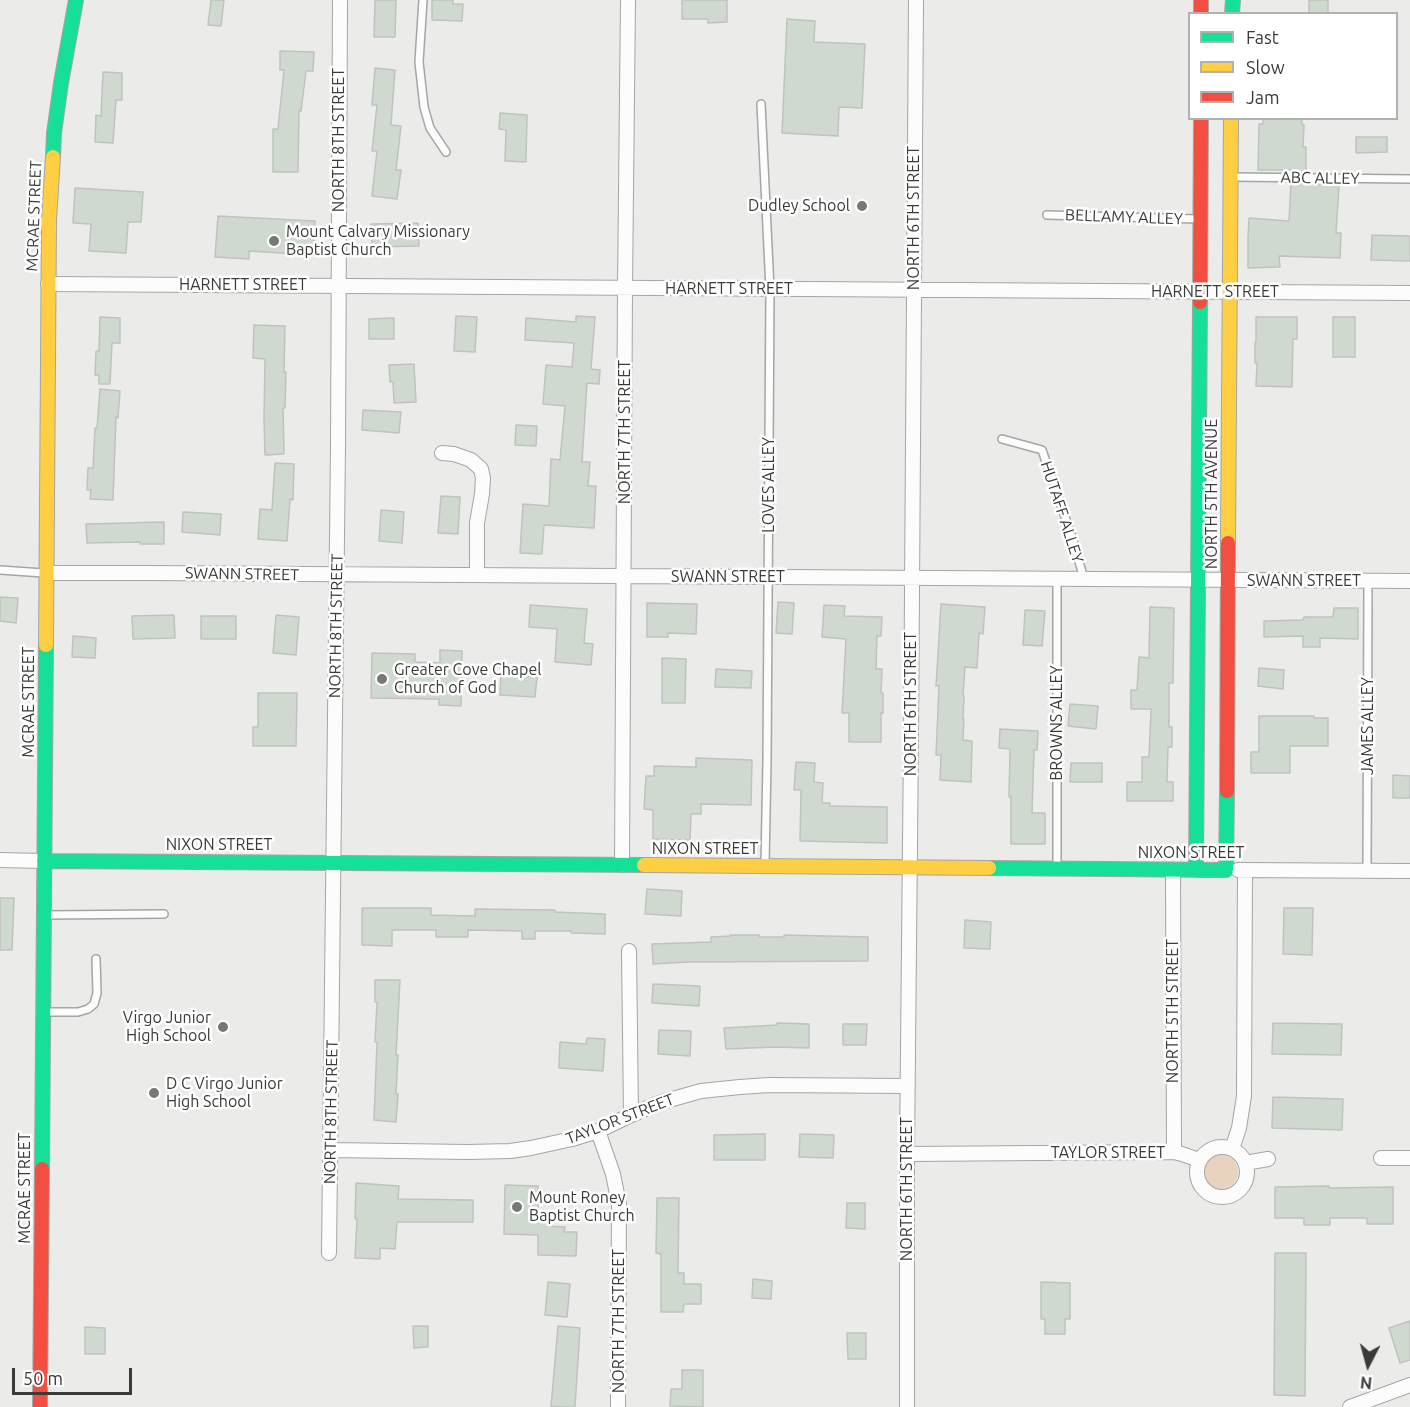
<!DOCTYPE html>
<style>
body{margin:0}
#map{position:relative;width:1410px;height:1407px;overflow:hidden;background:#ebece9;font-family:Ubuntu,sans-serif}
canvas{display:block}
.legend{position:absolute;left:1188px;top:12px;width:210px;height:108px;box-sizing:border-box;background:#fff;border:2px solid #b0b1b0;margin:0;padding:8px 10px;list-style:none;font-size:18px;color:#3a3b39}
.legend li{display:flex;align-items:center;gap:12px;height:30px}
.legend b{width:30px;border:2px solid #b0b1b0}
.north{position:absolute;left:1338px;top:1335px;width:60px;height:60px;-webkit-text-stroke:4px #fff;paint-order:stroke;rotate:186deg;font-size:16px;font-weight:700;line-height:24px;text-align:center;color:#3a3b39}
.north::after{content:'';display:block;margin:auto;width:21px;height:27px;background:#3a3b39;clip-path:polygon(50% 0,100% 100%,50% 72%,0 100%)}
.scale{position:absolute;left:12px;top:1368px;width:120px;height:27px;box-sizing:border-box;border:3px solid #3a3b39;border-top:0;padding-left:8px;font-size:18px;line-height:21px;white-space:nowrap;color:#3a3b39;-webkit-text-stroke:4px #fff;paint-order:stroke}
</style>
<div id="map">
<canvas width="1410" height="1407"></canvas>
<ul class="legend">
<li><b style="height:8px;background:#16e098"></b>Fast</li>
<li><b style="height:8px;background:#ffcf43"></b>Slow</li>
<li><b style="height:8px;background:#f24e42"></b>Jam</li>
</ul>
<div class="north">N</div>
<div class="scale">50 m</div>
</div>
<script>
const g = document.querySelector('canvas').getContext('2d');
g.lineJoin = 'round';
function fillPath(path, color) { g.fillStyle = color; g.fill(path, 'evenodd'); }
const poly = rows => new Path2D(rows.map(r => 'M' + r).join(''));
function trace(path, color, width, dash) { g.strokeStyle = color; g.lineWidth = width; g.lineCap = dash ? 'butt' : 'round'; g.setLineDash(dash || []); g.stroke(path); }
function write(font, color, halo, rows, align = 'center') {
  g.font = font + ' Ubuntu,sans-serif'; g.lineWidth = 5; g.setLineDash([]); g.textBaseline = 'middle'; g.strokeStyle = halo; g.fillStyle = color; for (const [text, x, y, turn = 0] of rows) {
    g.save(); g.translate(x, y); g.rotate((+turn || 0) * Math.PI / 180); g.textAlign = isNaN(turn) ? turn : align; if (halo) g.strokeText(text, 0, 0); g.fillText(text, 0, 0); g.restore();
  }
}
fillPath(poly([
 '1204 1172a17 17 0 1 1 34 0a17 17 0 1 1-34 0Z'
]), '#e9d3bf');
const building = poly([
 [211,0,224,0,221,26,208,25,211,0],
 [375,0,396,0,395,37,374,37,375,0],
 [432,0,453,0,453,4,463,4,462,21,432,20,432,0],
 [682,0,727,0,727,22,708,23,708,19,682,19,682,0],
 [1309,0,1328,0,1328,14,1309,14,1309,0],
 [787,19,815,21,814,42,865,44,862,108,839,107,838,136,782,133,787,19],
 [280,51,314,52,313,71,306,71,301,111,299,111,298,172,273,172,273,129,278,129,284,70,280,70,280,51],
 [375,68,395,70,391,125,401,126,396,170,401,170,397,199,372,196,377,151,372,151,377,105,372,105,375,68],
 [103,72,122,73,122,100,116,100,113,143,95,142,96,115,101,116,103,72],
 [500,113,527,115,526,162,505,161,506,130,499,129,500,113],
 [1263,118,1302,118,1302,125,1304,125,1303,147,1306,147,1306,172,1291,172,1292,170,1258,170,1259,124,1263,124,1263,118],
 [1356,137,1387,137,1387,152,1356,153,1356,137],
 [1291,183,1339,186,1336,233,1341,233,1340,258,1279,256,1280,267,1248,268,1248,238,1249,218,1289,221,1291,183],
 [75,188,143,192,141,222,128,222,126,253,89,251,91,224,73,223,75,188],
 [218,216,315,221,313,255,249,251,249,259,215,257,218,216],
 [418,223,419,246,372,247,371,224,418,223],
 [1372,235,1410,236,1410,261,1371,260,1372,235],
 [456,316,477,317,475,352,454,351,456,316],
 [576,316,595,317,591,369,600,370,599,384,587,383,582,462,590,462,588,486,596,486,594,528,544,525,542,554,520,553,523,504,549,506,551,459,560,460,565,406,543,404,546,365,572,367,574,343,525,340,526,318,576,322,576,316],
 [100,317,120,318,120,343,112,343,110,384,99,384,99,375,95,375,96,351,99,351,100,317],
 [1256,317,1297,317,1297,339,1293,339,1292,387,1256,386,1257,363,1255,363,1255,342,1256,342,1256,317],
 [1333,317,1355,317,1355,357,1333,357,1333,317],
 [394,318,394,339,369,339,369,319,394,318],
 [254,325,285,326,284,372,286,372,285,408,283,408,284,454,265,455,264,420,265,359,253,358,254,325],
 [414,364,416,402,394,403,393,382,390,382,389,365,414,364],
 [100,389,120,391,118,418,116,417,113,500,90,499,91,490,87,490,88,468,93,468,95,428,97,428,100,389],
 [363,410,401,412,399,433,362,430,363,410],
 [516,425,537,426,536,446,515,445,516,425],
 [275,463,294,464,293,500,290,499,287,541,258,539,260,509,272,510,275,463],
 [441,496,460,497,458,534,438,533,441,496],
 [381,510,404,512,402,543,379,541,381,510],
 [183,512,221,514,220,535,182,532,183,512],
 [164,522,164,544,140,544,140,542,87,543,86,524,164,522],
 [0,597,18,598,16,623,0,621,0,597],
 [778,602,794,603,792,634,776,633,778,602],
 [647,603,697,604,696,634,668,633,668,637,647,637,647,603],
 [941,604,985,607,983,634,979,633,977,668,965,667,963,695,964,696,963,719,964,719,963,740,972,741,971,782,940,780,941,755,936,755,939,686,936,686,941,604],
 [530,605,587,609,584,643,593,644,591,665,555,662,557,629,529,627,530,605],
 [824,605,845,606,844,616,882,617,881,636,877,636,876,669,882,669,881,693,883,693,883,713,881,713,881,742,849,742,849,713,842,713,846,639,822,637,824,605],
 [1150,607,1174,608,1173,683,1169,683,1169,727,1172,727,1172,747,1168,747,1167,782,1173,782,1173,801,1127,801,1127,782,1142,782,1142,757,1149,757,1151,709,1131,709,1131,690,1137,690,1139,657,1149,658,1150,607],
 [1334,608,1358,608,1358,639,1320,638,1320,647,1303,647,1303,636,1264,637,1264,621,1303,620,1304,617,1333,617,1334,608],
 [1025,610,1045,611,1042,646,1023,645,1025,610],
 [174,615,175,638,133,639,132,616,174,615],
 [276,615,299,617,296,655,273,653,276,615],
 [201,616,236,616,236,639,201,639,201,616],
 [73,636,96,638,95,658,72,657,73,636],
 [440,650,462,651,461,706,439,705,439,699,371,698,372,653,415,654,415,662,440,663,440,650],
 [662,658,686,659,685,703,662,703,662,658],
 [1259,668,1284,670,1283,689,1258,686,1259,668],
 [716,669,752,671,751,688,715,687,716,669],
 [501,675,537,677,535,697,500,695,501,675],
 [258,693,297,693,296,746,253,746,253,727,258,727,258,693],
 [1070,704,1098,706,1096,729,1068,726,1070,704],
 [1259,716,1314,716,1314,718,1328,718,1328,746,1290,746,1290,773,1251,773,1251,752,1259,752,1259,716],
 [1000,729,1038,731,1037,750,1034,750,1032,813,1045,813,1045,844,1011,844,1011,797,1009,797,1010,749,999,748,1000,729],
 [696,758,752,760,751,805,701,804,701,814,691,814,690,840,653,839,653,810,644,809,646,776,654,776,654,766,696,767,696,758],
 [796,762,815,763,814,782,823,783,822,803,830,803,830,806,887,807,887,843,800,841,801,790,794,790,796,762],
 [1071,763,1102,763,1102,782,1070,782,1071,763],
 [1393,775,1410,776,1410,798,1393,798,1393,775],
 [647,889,682,891,681,916,645,914,647,889],
 [0,898,14,898,12,950,0,950,0,898],
 [362,908,431,908,431,915,475,916,475,909,555,910,555,912,605,914,605,934,571,933,571,931,535,931,535,939,522,939,522,931,468,930,468,937,436,937,436,930,392,930,392,946,362,945,362,908],
 [1284,908,1313,908,1312,955,1283,954,1284,908],
 [965,920,991,922,990,949,964,948,965,920],
 [730,935,759,935,759,937,784,937,784,935,868,937,868,961,689,962,653,964,652,944,711,942,711,937,730,936,730,935],
 [375,980,400,980,396,1055,398,1055,396,1094,398,1094,396,1122,374,1120,377,1042,375,1042,377,1002,375,1002,375,980],
 [653,984,700,986,699,1006,652,1003,653,984],
 [777,1023,809,1024,809,1048,777,1047,726,1049,724,1028,777,1025,777,1023],
 [1273,1023,1342,1024,1341,1055,1272,1054,1273,1023],
 [843,1024,867,1024,866,1045,843,1045,843,1024],
 [659,1030,691,1031,690,1056,658,1054,659,1030],
 [587,1038,605,1039,603,1071,559,1068,560,1042,586,1044,587,1038],
 [1273,1097,1343,1099,1342,1130,1272,1128,1273,1097],
 [765,1134,765,1160,714,1160,714,1135,765,1134],
 [800,1134,834,1135,833,1158,799,1157,800,1134],
 [356,1183,399,1186,398,1199,473,1200,473,1222,397,1222,395,1249,380,1248,380,1259,355,1258,357,1219,355,1219,356,1183],
 [505,1185,538,1186,538,1217,548,1217,547,1226,565,1227,564,1232,577,1232,576,1256,538,1255,538,1235,504,1234,505,1185],
 [1329,1186,1329,1188,1393,1187,1393,1224,1367,1224,1367,1218,1330,1218,1330,1225,1304,1225,1304,1218,1275,1218,1275,1187,1329,1186],
 [657,1198,679,1198,678,1273,684,1273,684,1284,701,1284,701,1304,684,1304,683,1312,661,1312,661,1254,656,1253,657,1198],
 [847,1203,865,1203,865,1229,846,1228,847,1203],
 [1275,1253,1306,1253,1305,1396,1274,1395,1275,1253],
 [753,1279,772,1281,771,1299,752,1298,753,1279],
 [548,1282,570,1284,567,1317,545,1315,548,1282],
 [1041,1282,1070,1283,1070,1319,1065,1319,1065,1334,1045,1334,1045,1319,1041,1319,1041,1282],
 [1410,1321,1410,1360,1400,1363,1389,1328,1410,1321],
 [413,1326,428,1326,428,1347,414,1348,413,1326],
 [558,1326,580,1328,575,1407,551,1407,558,1326],
 [85,1327,105,1328,105,1354,85,1354,85,1327],
 [847,1333,866,1333,866,1359,848,1359,847,1333],
 [682,1370,703,1370,703,1407,670,1406,671,1389,682,1389,682,1370]
]);
fillPath(building, '#cfd9cf');
trace(building, '#c1c2c0', 1.5);
const lane = poly([
 [423,0,419,62,424,107,430,128,446,152],
 [761,104,770,289,767,761,765,864],
 [1233,177,1410,179],
 [1047,215,1198,219],
 [1002,439,1042,450,1072,537,1084,579],
 [0,570,44,573],
 [1057,579,1057,867],
 [1367,871,1368,581],
 [46,915,164,914],
 [46,1012,78,1012,88,1009,94,1004,97,993,96,959]
]);
const street = poly([
 [48,284,1410,293],
 [442,453,454,454,471,460,481,469,483,478,482,494,477,523,477,575],
 [46,573,147,573,1410,581],
 [0,860,44,861],
 [622,865,625,288,628,0],
 [1173,870,1174,1152],
 [1238,870,1410,871],
 [629,951,631,1115],
 [598,1131,613,1174,619,1204,618,1407],
 '1197 1172a25 25 0 1 1 50 0a25 25 0 1 1-50 0Z',
 [1232,1149,1239,1128,1244,1096,1245,870],
 [331,1150,468,1152,510,1151,531,1148,572,1139,598,1131,631,1115,662,1102,701,1091,740,1087,769,1085,908,1086],
 [907,1154,1174,1152,1182,1154,1199,1160],
 [1381,1158,1410,1158],
 [1245,1163,1268,1159],
 [329,1253,338,447,340,0],
 [907,1407,907,1154,911,739,916,0],
 [1350,1407,1410,1385]
]);
const fast = poly([
 [1232,14,1233,0],
 [53,157,54,133,61,83,76,0],
 [44,861,644,865],
 [989,868,1226,870,1227,791],
 [1196,870,1200,302],
 [42,1169,46,645]
]);
const slow = poly([
 [1228,543,1231,118],
 [46,645,49,220,53,157],
 [644,865,989,868]
]);
const jam = poly([
 [1201,0,1201,14],
 [1200,302,1201,118],
 [1227,791,1228,543],
 [40,1407,42,1169]
]);
trace(lane, '#a5a5a3', 10);
trace(street, '#a5a5a3', 16);
trace(fast, '#a5a5a3', 16);
trace(slow, '#a5a5a3', 16);
trace(jam, '#a5a5a3', 16);
trace(lane, '#fcfcfc', 7);
trace(street, '#fcfcfc', 14);
trace(fast, '#16e098', 14);
trace(slow, '#ffcf43', 14);
trace(jam, '#f24e42', 14);
for (const [x, y, r, color] of [
 [862,206,6,"#787977"],
 [274,241,6,"#787977"],
 [382,679,6,"#787977"],
 [223,1027,6,"#787977"],
 [154,1093,6,"#787977"],
 [517,1207,6,"#787977"]
]) { const dot = new Path2D(); dot.arc(x, y, r, 0, 2 * Math.PI); g.fillStyle = color; g.fill(dot); trace(dot, '#fff', 2); }
write('16px', '#3a3b39', '#fff', [
 ["NORTH 8TH STREET",339,140,-90],
 ["ABC ALLEY",1320,178,1],
 ["MCRAE STREET",34,216,-88],
 ["BELLAMY ALLEY",1124,217,2],
 ["NORTH 6TH STREET",914,218,-90],
 ["HARNETT STREET",243,285],
 ["HARNETT STREET",729,289],
 ["HARNETT STREET",1215,292],
 ["NORTH 7TH STREET",625,432,-90],
 ["LOVES ALLEY",769,485,-90],
 ["NORTH 5TH AVENUE",1212,494,-90],
 ["HUTAFF ALLEY",1062,512,72],
 ["SWANN STREET",242,574,1],
 ["SWANN STREET",728,577],
 ["SWANN STREET",1304,581],
 ["NORTH 8TH STREET",336,626,-89],
 ["MCRAE STREET",29,702,-90],
 ["NORTH 6TH STREET",911,704,-90],
 ["BROWNS ALLEY",1057,723,-90],
 ["JAMES ALLEY",1368,726,-90],
 ["NIXON STREET",219,845],
 ["NIXON STREET",705,849],
 ["NIXON STREET",1191,853],
 ["NORTH 5TH STREET",1173,1011,-90],
 ["NORTH 8TH STREET",331,1112,-89],
 ["TAYLOR STREET",620,1119,-21],
 ["TAYLOR STREET",1108,1153],
 ["MCRAE STREET",25,1188,-90],
 ["NORTH 6TH STREET",907,1189,-90],
 ["NORTH 7TH STREET",619,1321,-90]
]);
write('16px', '#3a3b39', '#fff', [
 ["Dudley School",850,206,"right"],
 ["Mount Calvary Missionary",286,232],
 ["Baptist Church",286,250],
 ["Greater Cove Chapel",394,670],
 ["Church of God",394,688],
 ["Virgo Junior",211,1018,"right"],
 ["High School",211,1036,"right"],
 ["D C Virgo Junior",166,1084],
 ["High School",166,1102],
 ["Mount Roney",529,1198],
 ["Baptist Church",529,1216]
], 'left');
</script>
